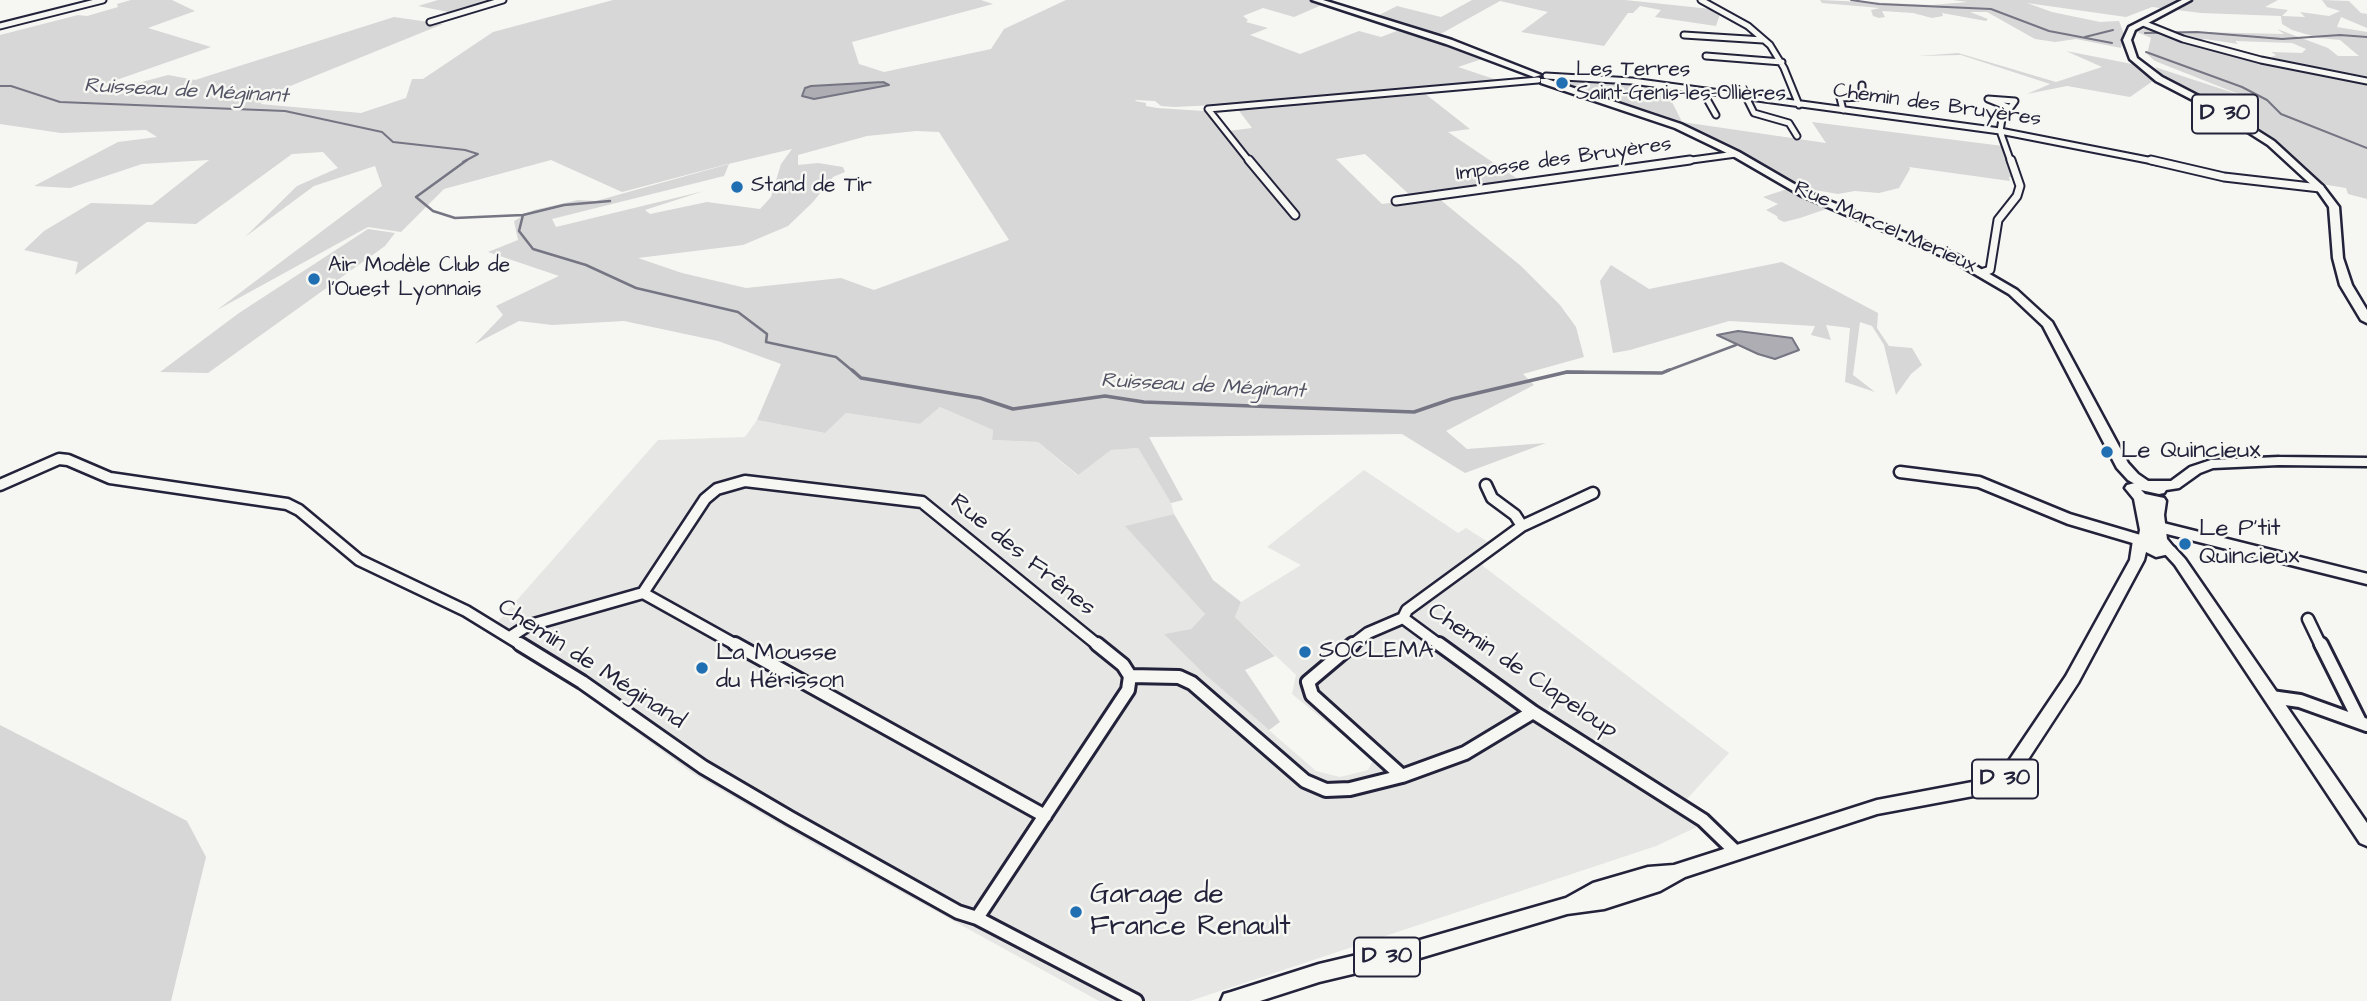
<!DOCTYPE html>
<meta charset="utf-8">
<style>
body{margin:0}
canvas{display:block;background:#f6f6f2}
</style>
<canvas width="2367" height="1001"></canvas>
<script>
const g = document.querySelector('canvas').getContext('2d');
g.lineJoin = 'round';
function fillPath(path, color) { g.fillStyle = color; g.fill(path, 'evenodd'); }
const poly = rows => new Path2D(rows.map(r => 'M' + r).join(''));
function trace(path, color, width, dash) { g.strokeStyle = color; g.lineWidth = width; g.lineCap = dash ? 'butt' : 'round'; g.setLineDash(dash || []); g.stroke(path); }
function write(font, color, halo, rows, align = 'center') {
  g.font = font + ' "Architects Daughter",sans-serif'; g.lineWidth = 5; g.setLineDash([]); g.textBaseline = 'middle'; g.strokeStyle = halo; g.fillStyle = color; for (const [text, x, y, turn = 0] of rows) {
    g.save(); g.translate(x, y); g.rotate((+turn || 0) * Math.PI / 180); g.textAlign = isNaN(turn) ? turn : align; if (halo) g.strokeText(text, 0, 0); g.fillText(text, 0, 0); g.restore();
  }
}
fillPath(poly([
 [940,407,993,430,992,440,1038,442,1077,475,1111,450,1138,448,1171,503,1174,514,1126,526,1205,614,1191,629,1165,634,1202,672,1316,771,1340,777,1368,770,1373,760,1292,694,1296,675,1235,617,1241,602,1301,565,1267,547,1364,470,1458,533,1466,528,1496,547,1483,558,1483,566,1729,753,1676,811,1697,827,1656,846,1190,1001,1099,1001,803,838,692,773,577,689,488,633,658,440,745,437,757,420,825,433,846,413,920,424]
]), '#e6e6e4');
fillPath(poly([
 [131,0,172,0,195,11,148,28,211,47,102,85,123,87,168,75,195,80,394,17,443,24,273,93,278,95,260,104,361,113,406,98,412,79,423,79,493,32,613,0,981,0,993,4,852,42,859,64,884,72,991,49,1004,29,1066,0,1311,0,1324,4,1294,17,1263,8,1243,16,1248,20,1246,22,1268,28,1250,35,1300,54,1359,31,1381,37,1402,29,1485,58,1458,67,1500,81,1419,89,1470,129,1448,132,1522,182,1412,197,1365,154,1336,159,1382,204,1437,197,1521,266,1560,305,1576,327,1584,357,1523,374,1534,385,1446,431,1467,449,1546,443,1465,473,1402,434,1149,437,1183,500,1171,503,1138,448,1111,450,1078,475,1038,442,992,440,993,430,940,407,920,424,846,413,825,433,757,420,781,364,718,341,624,321,552,325,519,321,475,344,503,315,496,306,559,276,488,252,518,240,514,221,534,210,578,200,596,201,729,164,724,176,552,219,556,227,704,191,645,210,650,214,707,202,760,209,771,197,781,164,792,149,724,165,622,192,551,160,444,189,401,232,368,227,217,310,382,186,375,166,314,186,245,237,297,186,338,168,323,152,292,154,196,224,147,222,75,275,78,262,24,250,44,231,91,203,152,205,209,160,142,164,70,188,34,186,118,142,157,137,146,130,61,133,0,124,0,35,78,15,87,16,118,7,117,4],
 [1136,100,1155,101,1161,106,1175,107,1234,104,1252,128,1221,132,1204,111,1157,108,1146,106,1146,103,1135,101],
 [916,131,939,132,1009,240,874,290,841,278,746,288,682,273,638,258,743,245,788,226,813,202,833,177,845,172,843,167,818,163,798,165,798,155,867,136],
 [438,0,503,0,453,13,418,6],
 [1472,0,1625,0,1711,9,1720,14,1716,26,1655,17,1661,10,1640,6,1633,13,1628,13,1604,46,1521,32,1548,12,1500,1,1437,36,1380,18,1379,15,1397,6,1441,17],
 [1820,0,1932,5,1968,2,1952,0,2278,0,2265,7,2288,10,2282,16,2305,17,2300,12,2329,16,2340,11,2327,7,2322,0,2349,1,2361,13,2367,14,2367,28,2341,17,2337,27,2367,32,2367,199,2348,194,2346,188,2321,184,2275,142,2207,97,2163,76,2155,67,2246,97,2155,61,2147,54,2151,38,2137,32,2147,28,2154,31,2284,34,2277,29,2328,48,2338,56,2359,56,2340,40,2319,38,2292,30,2282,24,2281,16,2201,13,2152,7,2126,17,2027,3,2052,12,2100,22,2119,21,2124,34,2121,48,2076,39,2055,42,2035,39,1987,12,1970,12,1988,19,1986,21,1942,13,1943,16,1932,18,1913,13,1882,11,1885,17,1879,18,1873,16,1871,10,1880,8,1822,3],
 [2205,39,2238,44,2235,41,2292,43,2306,49,2302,53,2271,52,2276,55,2269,58,2219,44,2215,45,2233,51,2192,42],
 [2066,51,2132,64,2153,81,2130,97,2067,86,2027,94,2050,84,1961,55,1918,56,1958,53,2056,82,2102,67],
 [1555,77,1624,82,1665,88,1682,122,1826,143,1812,122,2003,146,2017,178,2009,177,2010,181,1909,167,1910,169,1899,188,1879,193,1855,191,1838,194,1797,187,1710,139,1567,85,1555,80],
 [1790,188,1801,196,1829,208,1800,218,1784,222,1778,219,1777,216,1766,210,1778,204,1763,197],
 [368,229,395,233,385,246,208,373,160,372,239,313],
 [1782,262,1878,313,1877,328,1889,346,1912,348,1922,365,1911,374,1896,395,1884,345,1872,326,1860,322,1853,375,1875,392,1845,382,1850,328,1826,325,1831,340,1811,335,1815,326,1729,321,1630,350,1613,353,1600,281,1611,265,1649,289],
 [1174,514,1213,580,1241,602,1235,617,1275,656,1245,670,1280,722,1269,730,1202,672,1164,634,1191,629,1205,614,1125,526],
 [0,725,187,821,206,857,171,1001,0,1001]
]), '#d7d7d7');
const water = poly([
 [883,82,889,85,814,99,802,96,805,88,811,86,883,82],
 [1738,331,1792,338,1799,350,1775,359,1758,354,1717,335,1738,331]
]);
fillPath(water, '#adadb3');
trace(water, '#757583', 2);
trace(poly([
 [1851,0,1879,4,1991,9,2049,31,2112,43],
 [2145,33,2197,32,2282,39,2340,35,2367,37],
 [2085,37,2113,30],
 [2146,52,2242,87,2267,100,2281,114,2367,148],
 [0,86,11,86,60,102,285,111,382,132,393,142,465,150,478,154,463,162]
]), '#757583', 2);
trace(poly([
 [467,160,416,197,433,211,455,218,523,215,519,231,533,249,586,265,636,288,738,312,767,334,766,342,836,357,854,372],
 [523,215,564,205,610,201],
 [1566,372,1584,372],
 [1664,372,1736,345]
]), '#757583', 2.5);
trace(poly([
 [852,370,861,378,980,398,1013,409,1105,396,1144,402,1414,412,1452,399,1567,372,1662,373,1669,370]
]), '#757583', 3.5);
const streetFar3 = poly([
 [1701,0,1748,26,1770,45,1784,68,1799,105],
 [430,22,503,0],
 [2143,23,2183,39,2261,60,2367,81],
 [0,26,103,0],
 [1684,35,1763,40],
 [1706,56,1782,62],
 [1546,76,1632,81,2000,131,2158,162],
 [1703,92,1716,115],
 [1747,99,1754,113,1789,123,1797,136],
 [2008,107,1988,99,2015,101,2002,119,2000,131,2011,162],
 [1843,110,1840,98,1862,97,1862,85],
 [1250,162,1208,109,1538,80],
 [1677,162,1736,154]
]);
const streetFar2 = poly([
 [1249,160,1295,215],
 [2151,160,2224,177,2320,188],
 [1396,201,1690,160],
 [1984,272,1990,270,1998,220,2017,196,2020,186,2011,160]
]);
const streetFar1 = poly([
 [1900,472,1979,482,2069,519,2140,540],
 [0,485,59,459,68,460,110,478,287,504,299,510,359,560,466,611,523,646],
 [1486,485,1492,498,1515,515,1522,526],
 [2159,527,2367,579],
 [643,593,705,499,717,489,745,481,922,502,1099,646],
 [1403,618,1441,646],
 [1403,618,1407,610,1522,526,1593,493],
 [2308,619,2321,646],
 [510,637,527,626,643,593,738,646],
 [1351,646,1368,633,1403,618]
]);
const street = poly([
 [520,644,582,682,703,767,790,818,958,912,977,918,1136,1001],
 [735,644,1045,816],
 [1353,644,1308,682,1312,695,1402,776],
 [1439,644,1533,712,1703,820,1737,853],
 [2321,644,2360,722],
 [1130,676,1179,677,1192,683,1305,781,1326,790,1350,789,1402,776,1465,753,1533,712],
 [2271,697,2300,701,2367,725],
 [977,918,1128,690,1130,676,1123,665,1097,644]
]);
const secondary = poly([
 [1312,0,1323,0,1452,40,1541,75,1534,77,1446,44,1312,0],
 [1541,79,1547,79,1681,124,1739,152,1808,192,1957,255,2017,290,2052,322,2128,463,2138,474,2154,485,2147,489,2142,488,2128,480,2117,468,2043,326,2009,294,1949,259,1802,196,1733,156,1675,128,1541,83,1541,79],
 [2169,545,2174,547,2185,559,2367,823,2367,846,2360,843,2175,565,2164,553,2162,550,2164,547,2169,545]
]);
const primary = poly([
 [2182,0,2191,0,2135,30,2131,40,2137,58,2162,77,2222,108,2274,141,2323,186,2339,207,2343,258,2352,285,2367,310,2367,323,2361,320,2340,285,2333,258,2329,207,2317,190,2268,145,2216,112,2156,81,2130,59,2123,40,2129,27,2182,0],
 [2279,457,2367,458,2367,466,2279,465,2213,468,2200,473,2179,488,2166,490,2164,493,2159,494,2141,490,2145,494,2164,498,2166,501,2164,515,2167,539,2176,550,2174,553,2156,557,2146,552,2144,560,2078,683,2012,784,1984,794,1877,814,1685,877,1660,891,1604,909,1567,914,1420,958,1319,982,1260,1001,1221,1001,1224,994,1231,992,1319,964,1420,940,1566,898,1593,883,1648,867,1674,865,1877,800,1983,780,2000,774,2066,676,2130,560,2133,540,2139,535,2140,530,2134,499,2125,488,2127,485,2143,481,2171,481,2190,467,2211,460,2279,457]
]);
trace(streetFar3, '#22223b', 9);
trace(streetFar2, '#22223b', 11);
trace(streetFar1, '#22223b', 15);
trace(street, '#22223b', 18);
trace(secondary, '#22223b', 5);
trace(primary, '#22223b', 5);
trace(streetFar3, '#f6f6f2', 5);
trace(streetFar2, '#f6f6f2', 7);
trace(streetFar1, '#f6f6f2', 10);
trace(street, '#f6f6f2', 12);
fillPath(secondary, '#f6f6f2');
fillPath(primary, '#f6f6f2');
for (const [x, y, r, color] of [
 [1562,83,7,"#1f6fb2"],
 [737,187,7,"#1f6fb2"],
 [314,279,7,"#1f6fb2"],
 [2107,452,7,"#1f6fb2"],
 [2185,544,7,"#1f6fb2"],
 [1305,652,7,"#1f6fb2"],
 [702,668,7,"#1f6fb2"],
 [1076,912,7,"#1f6fb2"]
]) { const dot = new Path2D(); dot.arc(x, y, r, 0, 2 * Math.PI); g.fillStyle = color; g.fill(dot); trace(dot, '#f6f6f2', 2.5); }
write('21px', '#22223b', '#f6f6f2', [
 ["Les Terres",1576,71],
 ["Saint-Genis-les-Ollières",1576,95],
 ["Stand de Tir",751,187],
 ["Air Modèle Club de",328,267],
 ["l'Ouest Lyonnais",328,291]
], 'left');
write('italic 21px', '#535365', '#f6f6f2', [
 ["Ruisseau de Méginant",186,92,3],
 ["Ruisseau de Méginant",1203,387,3]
]);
write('21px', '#22223b', '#f6f6f2', [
 ["Chemin des Bruyères",1937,106,8],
 ["Impasse des Bruyères",1564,160,-8],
 ["Rue Marcel Merieux",1885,228,24]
]);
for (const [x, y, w] of [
 [2225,114,66],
 [2005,779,66],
 [1387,957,66]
]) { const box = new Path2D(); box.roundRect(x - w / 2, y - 19.5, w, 39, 5); g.fillStyle = '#f6f6f2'; g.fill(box); trace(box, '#22223b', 2); }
write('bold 23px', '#22223b', null, [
 ["D 30",2225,114],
 ["D 30",2005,779],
 ["D 30",1387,957]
]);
write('24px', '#22223b', '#f6f6f2', [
 ["Le Quincieux",2121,452],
 ["Le P'tit",2199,530],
 ["Quincieux",2199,558],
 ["SOCLEMA",1319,652],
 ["La Mousse",716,654],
 ["du Hérisson",716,682]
], 'left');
write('24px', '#22223b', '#f6f6f2', [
 ["Rue des Frênes",1022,556,39],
 ["Chemin de Méginand",591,665,33],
 ["Chemin de Clapeloup",1522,672,34]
]);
write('28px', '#22223b', '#f6f6f2', [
 ["Garage de",1090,896],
 ["France Renault",1090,928]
], 'left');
</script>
